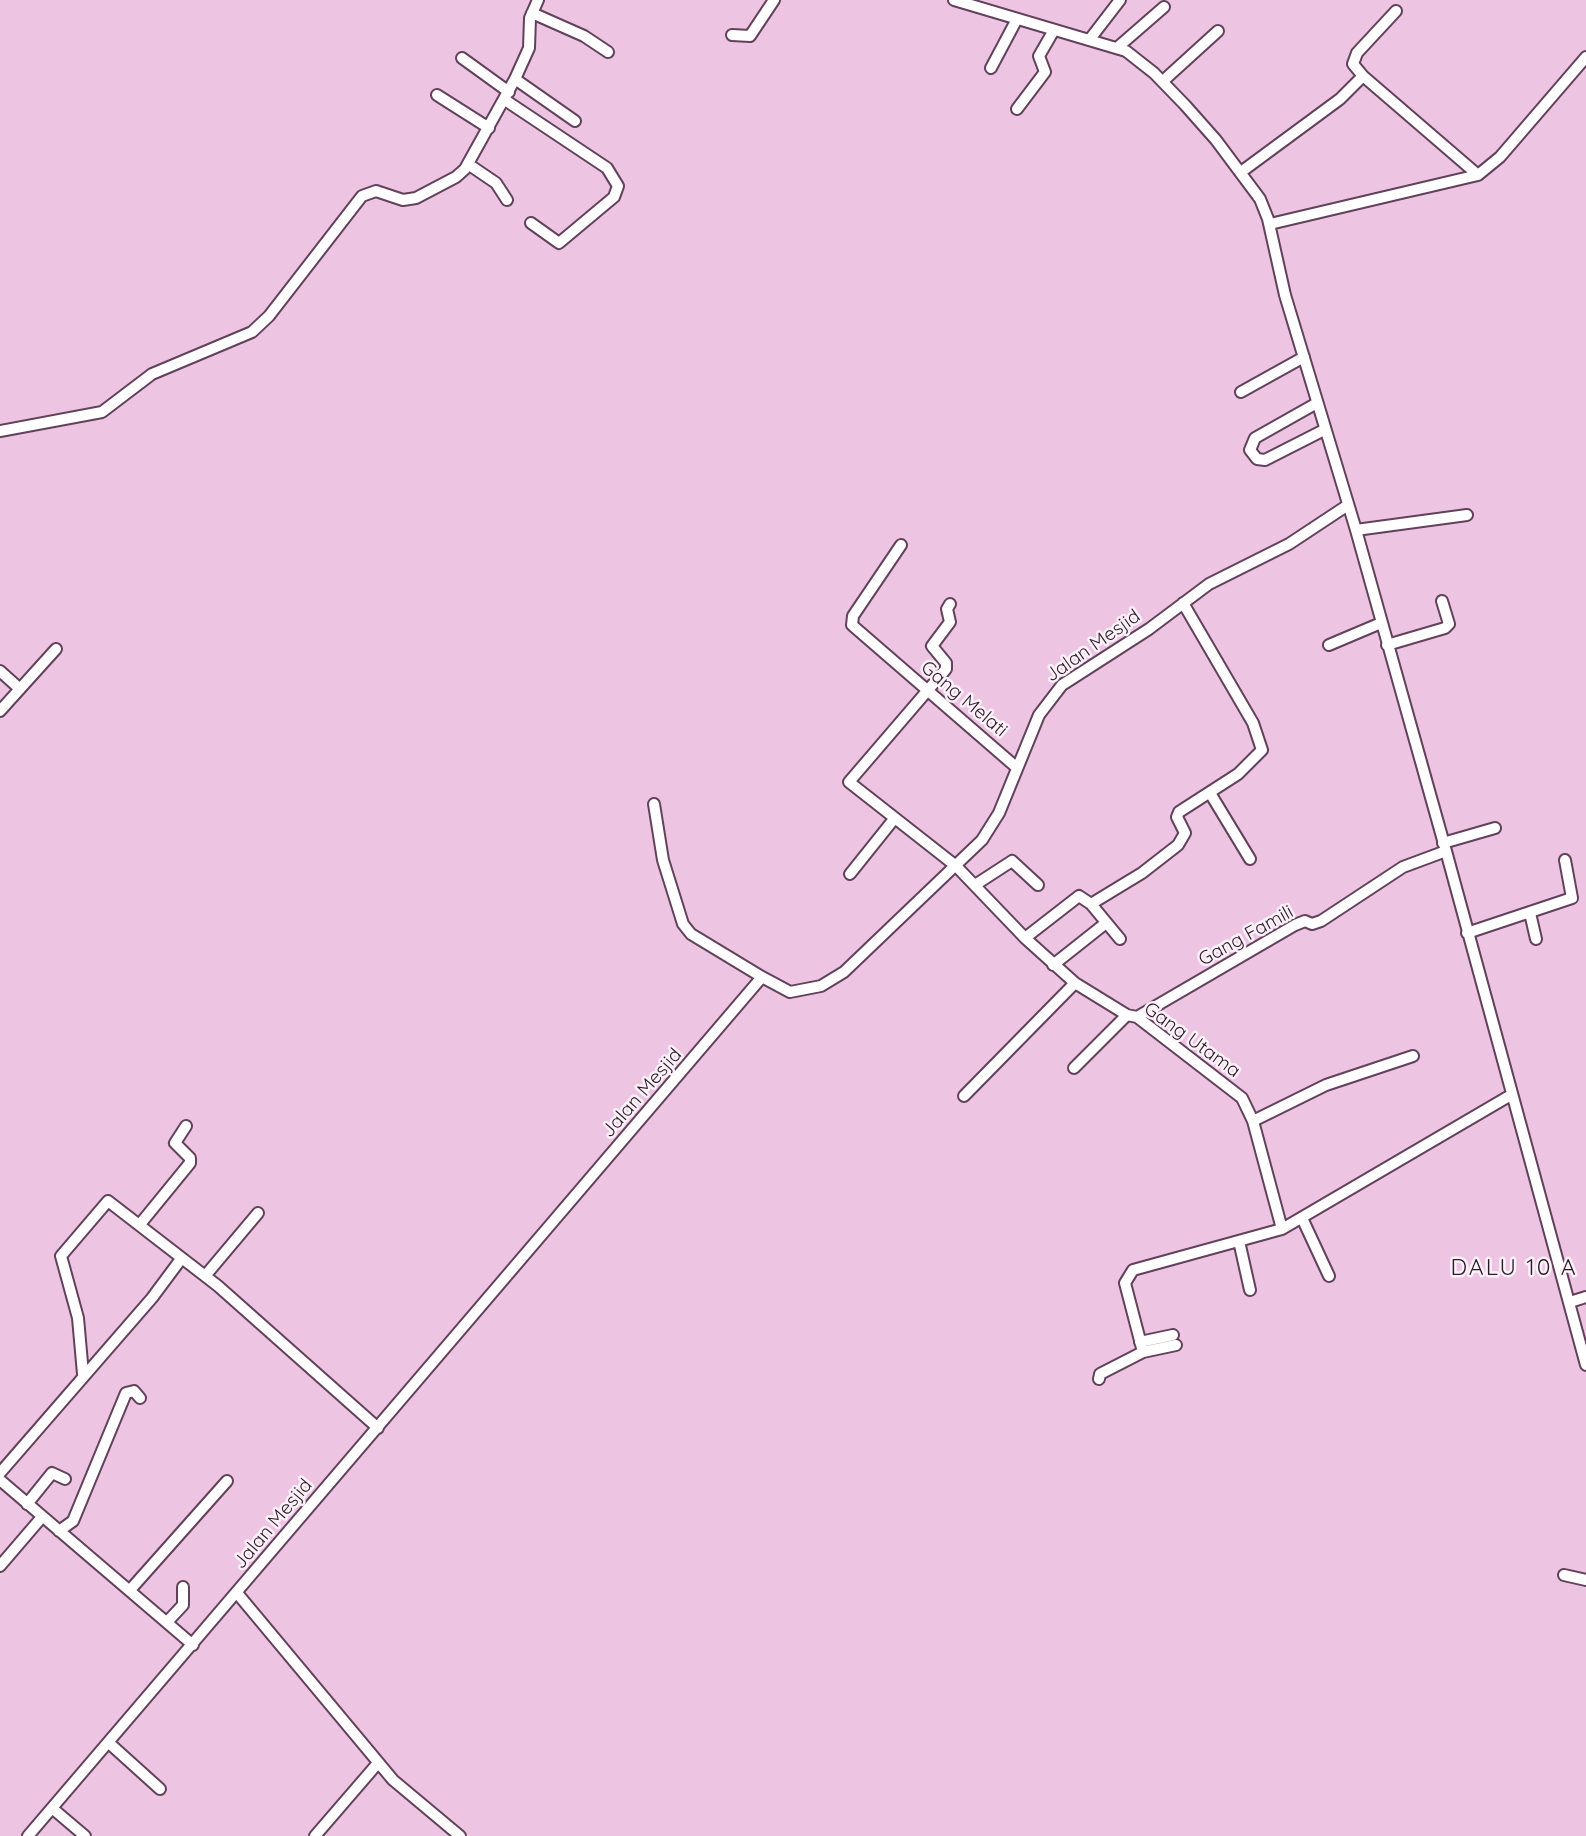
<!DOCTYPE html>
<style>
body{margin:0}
canvas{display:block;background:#edc5e2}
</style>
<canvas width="1586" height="1836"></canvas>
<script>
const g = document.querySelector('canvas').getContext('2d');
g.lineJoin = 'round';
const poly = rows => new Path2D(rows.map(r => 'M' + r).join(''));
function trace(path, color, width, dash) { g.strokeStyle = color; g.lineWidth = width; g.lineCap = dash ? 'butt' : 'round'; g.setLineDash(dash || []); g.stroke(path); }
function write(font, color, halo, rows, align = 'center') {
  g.font = font + ' Quicksand,sans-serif'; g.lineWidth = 5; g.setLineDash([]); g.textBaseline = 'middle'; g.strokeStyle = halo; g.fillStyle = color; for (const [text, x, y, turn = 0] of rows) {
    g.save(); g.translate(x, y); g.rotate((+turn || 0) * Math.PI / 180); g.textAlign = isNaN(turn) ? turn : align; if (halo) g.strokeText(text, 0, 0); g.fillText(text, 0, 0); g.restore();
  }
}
const minor = poly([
 [954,0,1126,51,1154,73,1185,105,1216,140,1260,199,1268,219,1285,295,1356,530,1446,851,1586,1365],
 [1396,11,1357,53,1353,64,1363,76,1478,175],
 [532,13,584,36,608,52],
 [732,35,750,36,774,0],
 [1090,39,1120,0],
 [1118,47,1164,7],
 [462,58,509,92],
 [991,68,1017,19],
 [515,79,575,121],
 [1163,81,1218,31],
 [437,95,489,128],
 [505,100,607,168,618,186,614,197,559,243,531,223],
 [1017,109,1045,72,1039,56,1054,30],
 [468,164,496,183,507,200],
 [1241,172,1340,99,1363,76],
 [1270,224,1478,175,1500,157,1586,57],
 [1241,392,1304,357],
 [1317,403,1255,438,1250,450,1257,459,1265,460,1324,430],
 [0,431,102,412,152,374,252,332,269,316,362,196,376,191,403,200,416,198,456,177,465,169,515,79,529,48,530,18,538,0],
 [1356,530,1467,515],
 [901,545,853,616,852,625,1016,767],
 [950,604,947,609,950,622,932,646,946,663,946,669,849,782,956,866,1025,938,1075,983,1127,1015,1137,1017,1242,1098,1253,1121,1282,1229],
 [1329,645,1381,623],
 [1387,645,1445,628,1449,624,1442,601],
 [0,671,20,689],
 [0,711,56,649],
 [1210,793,1250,859],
 [654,804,663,860,683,924,691,934,762,977],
 [1443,843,1495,828],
 [850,874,894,819],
 [975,885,1012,861,1038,885],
 [1530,913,1536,939],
 [1467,933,1572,898,1565,860],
 [1025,938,1079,896,1091,904],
 [1120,939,1091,904,1142,873,1178,845,1185,833,1177,817,1179,812,1238,774,1262,750,1253,723,1183,603],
 [1053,965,1106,923],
 [1137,1017,1295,925,1305,921,1312,924,1321,921,1403,867,1446,851],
 [1074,1068,1127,1015],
 [964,1096,1075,983],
 [1253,1121,1326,1085,1413,1056],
 [1302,1218,1329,1276],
 [141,1223,190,1163,190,1158,175,1143,186,1126],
 [1239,1241,1250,1290],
 [205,1276,258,1213],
 [1570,1302,1586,1297],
 [1140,1342,1173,1335],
 [1143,1352,1125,1283,1133,1270,1282,1229,1511,1095],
 [83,1374,78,1318,61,1256,108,1201,218,1286,378,1428],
 [1099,1379,1100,1374,1143,1352,1176,1345],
 [0,1473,152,1298,181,1259],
 [0,1480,193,1645],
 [27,1504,52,1473,65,1479],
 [59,1531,73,1521,126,1393,134,1391,140,1398],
 [0,1566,42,1517],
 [1564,1575,1586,1580],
 [130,1590,227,1481],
 [237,1593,393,1780,460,1836],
 [167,1622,183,1605,183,1587],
 [109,1743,160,1789],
 [52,1808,85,1836],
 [28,1836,762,977,790,992,821,986,844,972,982,840,999,813,1039,715,1062,685,1149,629,1209,584,1289,544,1348,505],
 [315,1836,378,1763]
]);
trace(minor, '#62415a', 14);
trace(minor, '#fff', 10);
write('19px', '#2a1c27', '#fcf0f9', [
 ["Jalan Mesjid",1093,646,-35],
 ["Gang Melati",964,699,40],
 ["Gang Famili",1246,936,-29],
 ["Gang Utama",1192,1040,36],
 ["Jalan Mesjid",642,1093,-49],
 ["Jalan Mesjid",273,1524,-50]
]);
g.letterSpacing = '2px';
write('23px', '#2a1c27', '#fcf0f9', [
 ["DALU 10 A",1514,1268]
]);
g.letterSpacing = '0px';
</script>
